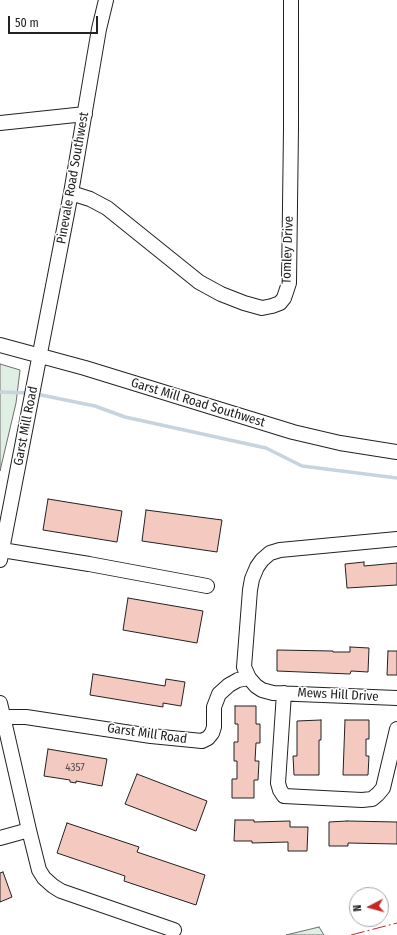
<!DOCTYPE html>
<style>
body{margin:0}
#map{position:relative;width:397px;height:935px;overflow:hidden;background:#fff;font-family:"Fira Sans Condensed",sans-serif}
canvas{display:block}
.north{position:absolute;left:349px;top:887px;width:40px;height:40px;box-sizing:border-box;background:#fff;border:1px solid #a7a7a7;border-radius:50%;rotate:264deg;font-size:11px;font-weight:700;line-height:16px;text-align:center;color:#222}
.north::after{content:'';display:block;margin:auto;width:14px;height:18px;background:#c62828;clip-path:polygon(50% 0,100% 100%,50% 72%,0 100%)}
.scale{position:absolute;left:8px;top:16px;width:90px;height:18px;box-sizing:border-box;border:2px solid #222;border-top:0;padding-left:5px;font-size:12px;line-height:14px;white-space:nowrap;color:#222;-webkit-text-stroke:3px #fff;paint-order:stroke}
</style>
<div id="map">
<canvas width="397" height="935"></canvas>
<div class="north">N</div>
<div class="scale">50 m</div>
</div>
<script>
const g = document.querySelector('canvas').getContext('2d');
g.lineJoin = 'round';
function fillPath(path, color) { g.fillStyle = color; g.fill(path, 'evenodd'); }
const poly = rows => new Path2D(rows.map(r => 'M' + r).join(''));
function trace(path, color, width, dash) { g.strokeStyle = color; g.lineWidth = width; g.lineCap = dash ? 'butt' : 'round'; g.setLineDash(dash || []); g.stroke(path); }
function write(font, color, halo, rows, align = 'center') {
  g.font = font + ' "Fira Sans Condensed",sans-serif'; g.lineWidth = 3; g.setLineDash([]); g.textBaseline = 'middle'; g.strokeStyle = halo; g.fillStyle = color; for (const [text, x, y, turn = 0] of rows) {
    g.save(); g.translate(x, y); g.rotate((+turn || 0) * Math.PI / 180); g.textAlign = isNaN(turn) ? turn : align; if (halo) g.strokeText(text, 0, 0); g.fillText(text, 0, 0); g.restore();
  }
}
const green = poly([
 [0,364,20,370,16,403,0,471,0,364],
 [319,927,324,935,286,935,319,927]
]);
fillPath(green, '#e0efe3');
trace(green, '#6f6f6f', 1);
trace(poly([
 [0,392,30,393],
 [36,394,95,406,125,417,266,448,302,466,397,478]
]), '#c7d3dd', 3.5);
const building = poly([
 [48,499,122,511,117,542,43,530,48,499],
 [146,510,222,520,217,552,142,541,146,510],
 [364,562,364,566,397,563,397,585,347,588,345,564,364,562],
 [128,598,203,611,197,643,123,630,128,598],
 [350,647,369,648,368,672,351,671,350,674,277,671,277,650,333,651,333,652,350,652,350,647],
 [388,651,397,651,397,675,387,675,388,651],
 [93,674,165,686,166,679,185,682,181,706,163,703,163,707,90,695,93,674],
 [235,706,256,706,256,724,260,724,260,743,256,743,255,761,259,761,258,780,254,780,254,798,232,798,232,779,237,779,237,761,234,761,234,742,238,742,238,724,235,724,235,706],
 [321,720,321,740,319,740,319,775,294,775,293,756,297,756,297,721,321,720],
 [345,720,369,720,369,739,366,739,366,756,369,756,368,775,343,775,345,720],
 [48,749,107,759,102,786,76,781,76,783,70,782,70,780,44,776,48,749],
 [137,774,207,801,196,831,125,804,137,774],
 [235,820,254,820,254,822,290,821,290,827,308,827,307,851,288,851,288,842,252,843,252,841,234,841,235,820],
 [347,821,397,822,397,844,348,843,348,846,329,846,329,822,347,821],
 [67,823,139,847,137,852,205,875,196,905,124,881,125,876,57,853,67,823],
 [3,872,12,897,0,902,0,873,3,872]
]);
fillPath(building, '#f3c9c0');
trace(building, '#222', 1);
const minor = poly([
 [0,123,85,114],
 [71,193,90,199,107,208,199,282,221,294,244,303,262,308,272,306,280,303,284,298,289,283,291,128,291,0],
 [0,345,85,368,293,432,340,443,397,452],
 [397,539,280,550,270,553,262,560,257,567,252,579,250,590,244,667,249,678,256,686,262,690,273,693,397,698],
 [2,550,89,564,207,586],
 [0,560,71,193,99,29,106,0],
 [284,693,278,783,280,790,284,796,362,800,372,799,378,794,383,788,397,729],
 [0,703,29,830,39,870,44,878,53,886,61,891,174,930],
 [4,717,26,717,151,736,202,741,208,738,212,733,214,727,214,707,219,694,229,685,238,680,249,678],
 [0,838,29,830]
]);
trace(minor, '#222', 16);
trace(minor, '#fff', 14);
trace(poly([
 [351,935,397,923]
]), '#c62828', 1, [14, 3, 2, 3]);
write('11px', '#564c4a', null, [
 ["4357",75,768]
]);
write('13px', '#222', '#fff', [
 ["Pinevale Road Southwest",73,178,-80],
 ["Tomley Drive",288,250,-88],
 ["Garst Mill Road Southwest",198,403,17],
 ["Garst Mill Road",26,426,-79],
 ["Mews Hill Drive",338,695,3],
 ["Garst Mill Road",147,734,8]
]);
</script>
